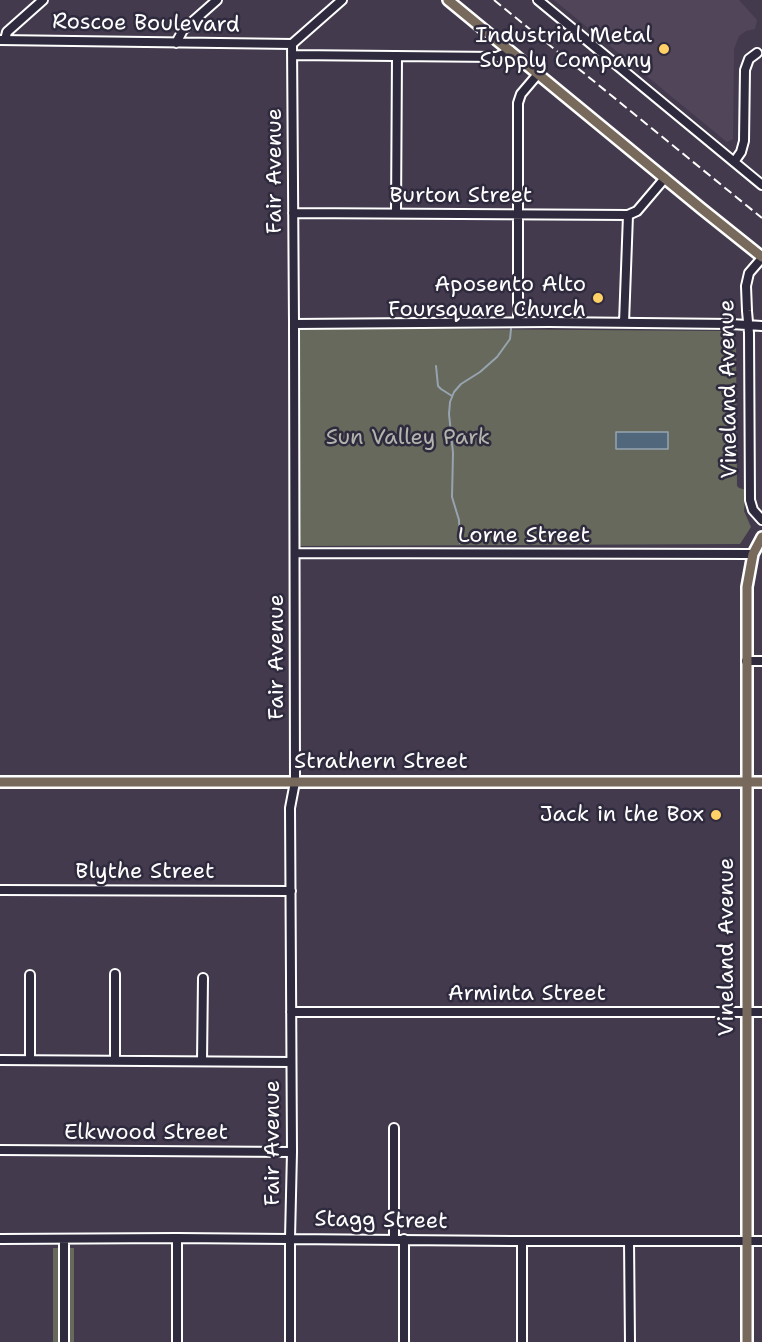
<!DOCTYPE html>
<style>
body{margin:0}
canvas{display:block;background:#433a4e}
</style>
<canvas width="762" height="1342"></canvas>
<script>
const g = document.querySelector('canvas').getContext('2d');
g.lineJoin = 'round';
function fillPath(path, color) { g.fillStyle = color; g.fill(path, 'evenodd'); }
const poly = rows => new Path2D(rows.map(r => 'M' + r).join(''));
function trace(path, color, width, dash) { g.strokeStyle = color; g.lineWidth = width; g.lineCap = dash ? 'butt' : 'round'; g.setLineDash(dash || []); g.stroke(path); }
function write(font, color, halo, rows, align = 'center') {
  g.font = font + ' "Shantell Sans",sans-serif'; g.lineWidth = 5; g.setLineDash([]); g.textBaseline = 'middle'; g.strokeStyle = halo; g.fillStyle = color; for (const [text, x, y, turn = 0] of rows) {
    g.save(); g.translate(x, y); g.rotate((+turn || 0) * Math.PI / 180); g.textAlign = isNaN(turn) ? turn : align; if (halo) g.strokeText(text, 0, 0); g.fillText(text, 0, 0); g.restore();
  }
}
fillPath(poly([
 [554,0,739,0,757,20,755,29,746,31,739,36,734,49,733,139,727,142]
]), '#51455a');
fillPath(poly([
 [299,328,727,331,733,334,736,340,737,486,739,488,746,490,744,511,751,527,740,544,299,546],
 [53,1248,74,1248,74,1342,53,1342]
]), '#66695b');
const water = poly([
 [616,432,668,432,668,449,616,449,616,432]
]);
fillPath(water, '#51687c');
trace(water, '#97a4b0', 1.5);
trace(poly([
 [436,366,438,386,441,389,452,396],
 [460,543,459,520,452,497,453,453,449,414,450,402,454,392,461,384,480,372,497,357,510,339,511,329]
]), '#97a4b0', 2);
const minor = poly([
 [538,0,762,185],
 [0,40,292,44],
 [5,40,7,32,43,0],
 [176,43,183,30,217,0],
 [292,44,342,0],
 [292,55,497,57,510,51],
 [734,162,741,152,744,141,745,70,749,59,757,53],
 [293,213,628,215],
 [396,213,397,56],
 [762,258,749,273,746,286,747,311,749,333,750,500,753,510,762,520],
 [518,322,518,103,521,94,538,74],
 [624,323,628,215,637,211,665,178],
 [294,324,549,322,731,324,762,326],
 [295,553,753,554],
 [746,661,762,661],
 [0,890,291,891],
 [30,975,30,1060],
 [291,1012,762,1012],
 [0,1060,291,1062],
 [115,1060,115,974],
 [202,1061,203,978],
 [394,1128,394,1239],
 [0,1150,292,1152],
 [177,1238,177,1342],
 [0,1239,177,1238,512,1241,762,1241],
 [64,1239,64,1342],
 [522,1241,522,1342],
 [629,1241,630,1342],
 [290,1342,290,1238,292,1152,290,808,295,782,294,324,292,44],
 [404,1342,404,1239]
]);
const major = poly([
 [448,0,702,209,762,257],
 [0,782,762,782],
 [747,1342,747,587,753,554,762,537]
]);
trace(minor, '#fff', 12);
trace(major, '#fff', 14);
trace(minor, '#2f2a3d', 8);
trace(major, '#77695c', 9);
trace(poly([
 [494,0,762,218]
]), '#fff', 2, [9, 4.5]);
for (const [x, y, r, color] of [
 [664,49,6,"#ffd166"],
 [598,298,6,"#ffd166"],
 [716,815,6,"#ffd166"]
]) { const dot = new Path2D(); dot.arc(x, y, r, 0, 2 * Math.PI); g.fillStyle = color; g.fill(dot); trace(dot, '#2f2a3d', 2); }
write('22px', '#fff', '#2f2a3d', [
 ["Roscoe Boulevard",146,24,1],
 ["Fair Avenue",275,171,-90],
 ["Burton Street",461,196],
 ["Vineland Avenue",729,389,-91],
 ["Lorne Street",524,536],
 ["Fair Avenue",277,657,-90],
 ["Strathern Street",381,762],
 ["Blythe Street",145,872],
 ["Vineland Avenue",727,947,-90],
 ["Arminta Street",527,994],
 ["Elkwood Street",146,1133],
 ["Fair Avenue",273,1143,-90],
 ["Stagg Street",381,1221,1]
]);
write('22px', '#fff', '#2f2a3d', [
 ["Industrial Metal",652,36],
 ["Supply Company",652,61],
 ["Aposento Alto",586,285],
 ["Foursquare Church",586,310],
 ["Jack in the Box",704,815]
], 'right');
write('22px', '#b2b4ad', '#2f2a3d', [
 ["Sun Valley Park",408,438]
]);
</script>
